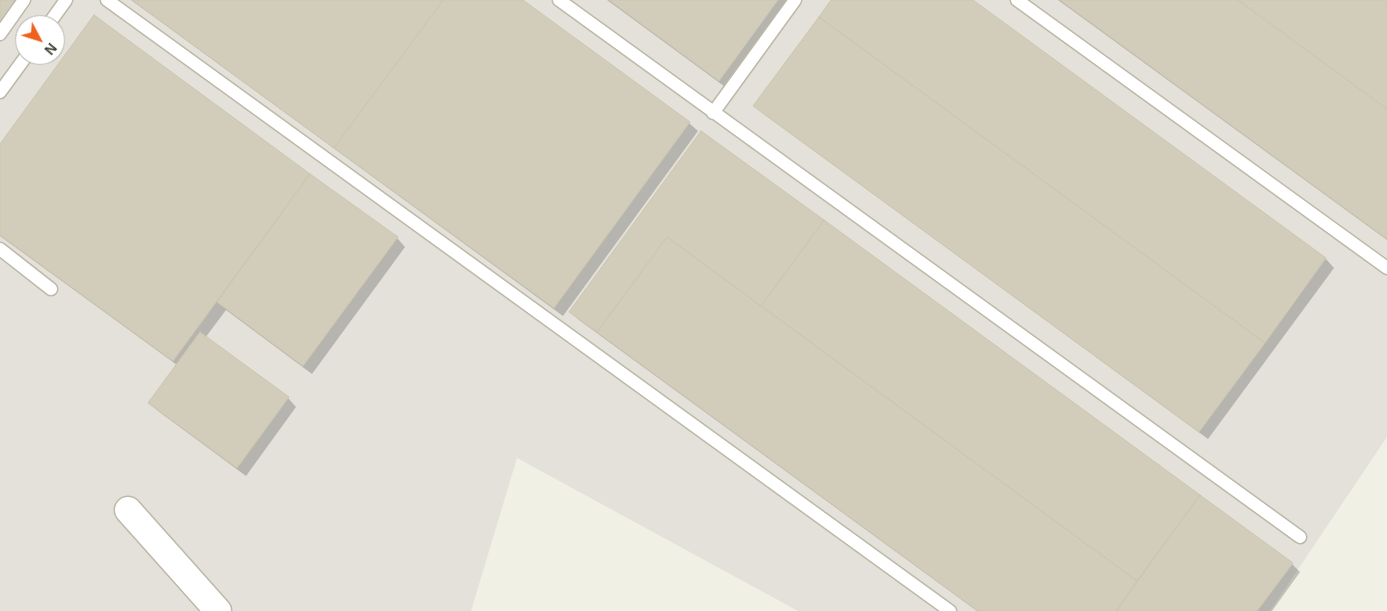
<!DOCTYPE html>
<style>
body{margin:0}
#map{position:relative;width:1387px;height:611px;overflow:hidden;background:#f1f0e5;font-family:Arial,sans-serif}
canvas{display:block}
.north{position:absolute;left:15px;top:15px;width:50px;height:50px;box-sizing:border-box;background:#fff;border:1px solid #b4b3ae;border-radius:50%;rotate:130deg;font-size:14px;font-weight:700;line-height:20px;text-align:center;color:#434035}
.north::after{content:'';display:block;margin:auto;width:18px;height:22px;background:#f0611d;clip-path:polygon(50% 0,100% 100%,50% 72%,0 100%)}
</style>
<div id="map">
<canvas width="1387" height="611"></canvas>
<div class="north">N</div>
</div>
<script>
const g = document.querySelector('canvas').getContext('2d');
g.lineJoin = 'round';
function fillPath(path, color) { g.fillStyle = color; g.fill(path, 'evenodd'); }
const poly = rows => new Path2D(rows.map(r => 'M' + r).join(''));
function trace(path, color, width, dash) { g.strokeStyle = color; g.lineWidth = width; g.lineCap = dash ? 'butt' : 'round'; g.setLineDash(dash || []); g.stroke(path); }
fillPath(poly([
 [0,0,1387,0,1387,437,1270,611,798,611,517,458,471,611,0,611],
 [25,25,55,25,55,55,25,55]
]), '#e4e1da');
fillPath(poly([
 [131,0,521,0,689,123,698,131,563,316],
 [607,0,793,0,728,89],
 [832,0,971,0,1326,259,1334,268,1208,439,764,114,755,106],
 [1058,0,1387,0,1387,240],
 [94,17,397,238,405,247,312,374,226,310,205,338,288,398,296,407,246,476,158,411,149,403,177,365,0,236,0,146],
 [702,132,1292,564,1300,572,1272,611,977,611,579,320,570,312]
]), '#0003');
const building = poly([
 [0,0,17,0,0,23,0,0],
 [132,0,443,0,334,148,132,0],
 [443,0,523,0,690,122,554,308,334,148,443,0],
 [609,0,778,0,719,81,609,0],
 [831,0,973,0,1326,258,1265,343,819,17,831,0],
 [1060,0,1238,0,1387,109,1387,239,1060,0],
 [1238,0,1387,0,1387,109,1238,0],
 [94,15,310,174,173,361,0,235,0,144,94,15],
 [819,17,1265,343,1199,432,753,106,819,17],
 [701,131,824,220,761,306,667,237,597,332,569,312,701,131],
 [310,174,398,237,303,366,217,302,310,174],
 [824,220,1200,495,1137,581,761,306,824,220],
 [667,237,1137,581,1116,611,978,611,597,332,667,237],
 [200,332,289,397,237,468,148,403,200,332],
 [1200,495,1293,563,1257,611,1116,611,1200,495]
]);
fillPath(building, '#d2cdbb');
trace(building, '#cdc6ae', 1);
const service = poly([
 [107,0,950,611],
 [559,0,1300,537],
 [1017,0,1387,268],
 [48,25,66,0],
 [0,34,24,0],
 [0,92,27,55],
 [713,113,795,0],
 [0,249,51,289]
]);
const minor = poly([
 [128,510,218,611]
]);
trace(service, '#bcb9a8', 15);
trace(minor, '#bcb9a8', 29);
trace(service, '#fff', 12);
trace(minor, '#fff', 26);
</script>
